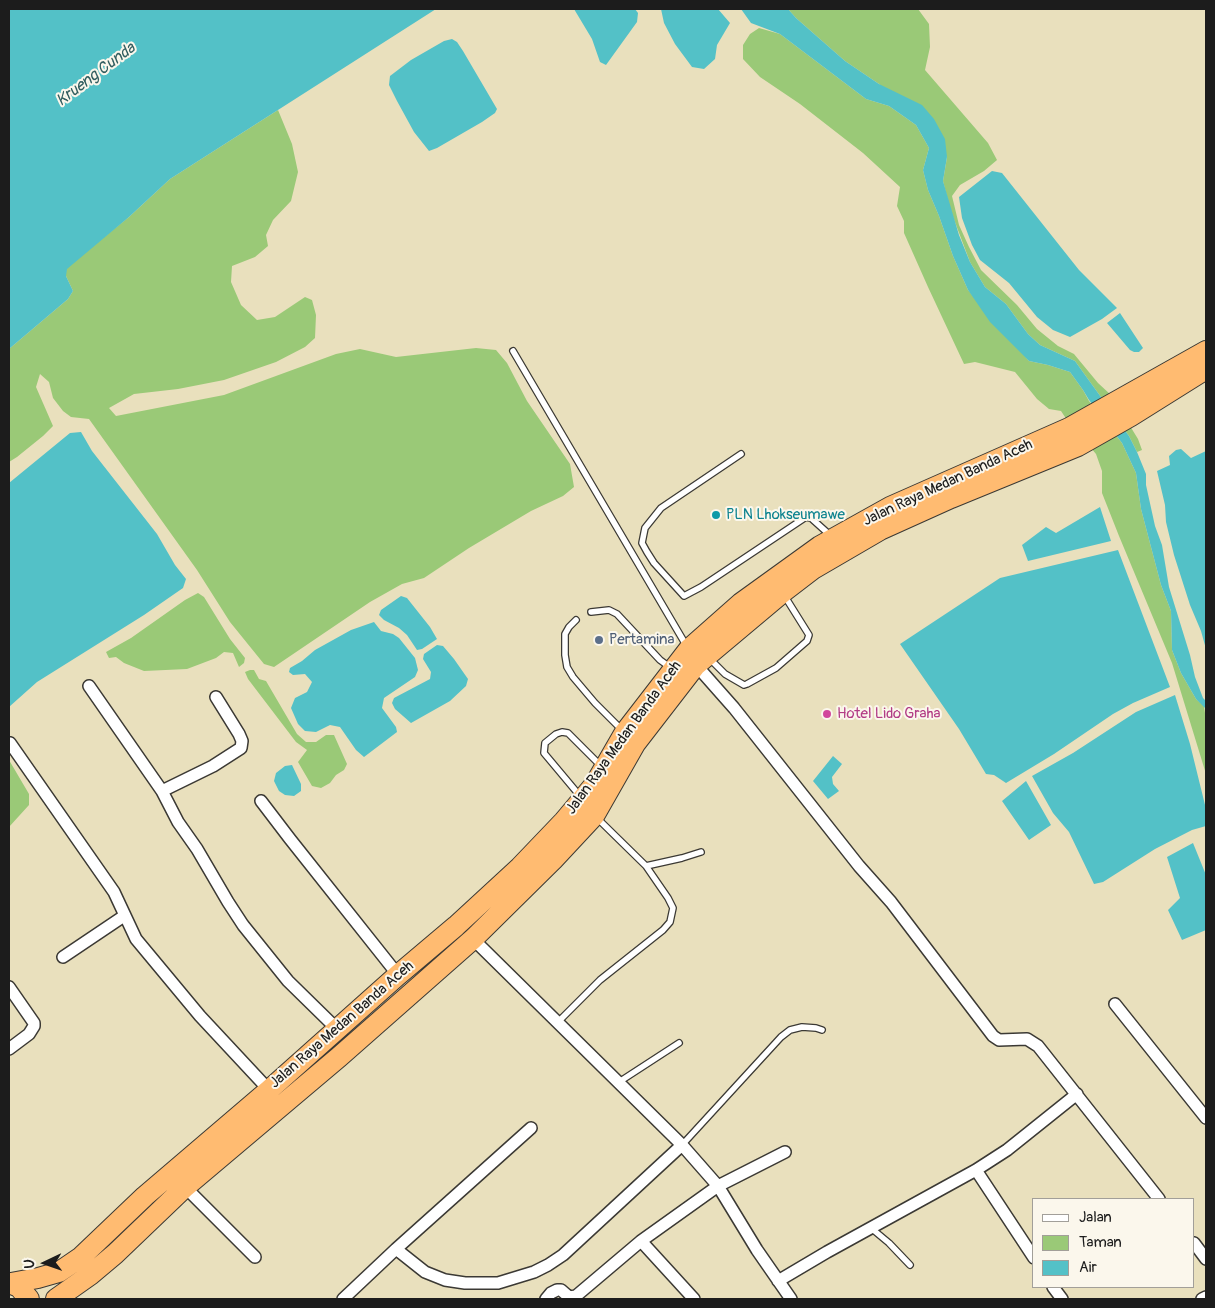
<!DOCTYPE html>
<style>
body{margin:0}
#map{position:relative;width:1215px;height:1308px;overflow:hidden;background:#e9e0bd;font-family:Pangolin,sans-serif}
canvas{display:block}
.frame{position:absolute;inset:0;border:10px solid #1c1c1c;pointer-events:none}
.legend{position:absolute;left:1032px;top:1198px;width:162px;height:90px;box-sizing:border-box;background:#fbf7ec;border:1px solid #a29f99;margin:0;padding:6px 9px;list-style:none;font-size:15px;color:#1c1c1c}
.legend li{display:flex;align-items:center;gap:10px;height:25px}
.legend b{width:25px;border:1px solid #a29f99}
.north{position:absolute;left:20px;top:1238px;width:50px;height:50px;-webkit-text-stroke:4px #fbf7ec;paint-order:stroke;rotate:267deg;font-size:14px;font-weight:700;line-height:20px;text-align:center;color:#1c1c1c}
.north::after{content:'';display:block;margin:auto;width:18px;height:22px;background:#1c1c1c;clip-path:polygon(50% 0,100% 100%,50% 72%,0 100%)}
</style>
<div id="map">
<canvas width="1215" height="1308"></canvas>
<div class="frame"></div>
<ul class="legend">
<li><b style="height:6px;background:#fff"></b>Jalan</li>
<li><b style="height:14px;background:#9ac977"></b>Taman</li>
<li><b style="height:14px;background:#53c1c7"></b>Air</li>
</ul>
<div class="north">U</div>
</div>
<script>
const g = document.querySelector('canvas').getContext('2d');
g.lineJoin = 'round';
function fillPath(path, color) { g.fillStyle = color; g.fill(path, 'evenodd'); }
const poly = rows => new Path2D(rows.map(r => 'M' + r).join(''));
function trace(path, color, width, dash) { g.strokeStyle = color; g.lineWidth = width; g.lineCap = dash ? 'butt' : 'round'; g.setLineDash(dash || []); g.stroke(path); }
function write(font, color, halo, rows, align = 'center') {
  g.font = font + ' Pangolin,sans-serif'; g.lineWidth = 4; g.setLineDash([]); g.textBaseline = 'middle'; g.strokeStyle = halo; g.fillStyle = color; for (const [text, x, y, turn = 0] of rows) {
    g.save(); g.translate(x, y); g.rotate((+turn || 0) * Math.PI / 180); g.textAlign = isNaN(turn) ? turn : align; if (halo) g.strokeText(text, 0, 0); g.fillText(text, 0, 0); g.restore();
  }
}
fillPath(poly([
 [788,9,918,9,929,24,930,47,925,70,988,143,997,160,984,171,960,185,952,196,959,225,969,247,981,270,1017,305,1037,329,1058,346,1074,354,1098,383,1111,395,1138,439,1142,450,1137,452,1129,436,1075,361,1040,345,1028,334,1006,304,985,287,970,262,950,209,943,181,947,157,879,84,845,61,796,18],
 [759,28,780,34,866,99,889,106,916,125,929,148,923,170,928,190,939,216,953,256,968,290,1029,361,1048,365,1070,372,1083,390,1089,401,1122,443,1136,473,1141,509,1161,585,1171,611,1172,650,1181,673,1196,699,1204,706,1206,720,1206,774,1172,663,1119,536,1102,493,1102,471,1096,454,1067,420,1061,411,1049,409,1037,399,1015,372,975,362,964,364,928,287,904,233,904,221,897,206,900,187,863,153,800,104,760,77,743,59,743,45,750,34],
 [278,110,292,144,298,172,291,201,273,220,266,235,268,246,255,257,232,266,231,282,241,305,257,320,275,317,305,297,312,300,316,315,315,338,305,347,276,362,224,380,178,389,134,394,109,408,116,416,224,395,336,354,360,349,396,357,476,348,496,350,507,363,527,401,570,464,574,487,563,496,531,511,469,548,424,578,402,584,370,602,274,667,264,664,230,622,197,570,89,419,71,417,63,411,53,398,49,382,40,374,36,387,53,426,43,436,17,457,9,462,9,349,68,299,73,291,66,276,66,269,73,262,129,217,170,179],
 [198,593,204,597,230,639,245,658,244,663,239,667,233,653,224,652,216,658,187,669,144,671,124,663,116,657,109,658,106,652,131,638,185,600],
 [250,670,254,670,259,679,266,681,297,734,306,742,316,742,326,735,334,735,347,764,344,770,336,775,330,783,321,788,312,786,298,762,307,750,296,742,248,679,245,672],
 [9,760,29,794,29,805,9,827]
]), '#9ac977');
fillPath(poly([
 [9,9,436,9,170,179,129,217,67,269,66,276,73,291,68,299,9,349],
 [574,9,635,9,638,13,637,22,606,65,600,62,592,39],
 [661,9,718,9,730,23,717,45,715,59,704,69,692,67,675,44,664,23],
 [741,9,788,9,796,18,845,61,879,84,922,105,934,119,945,139,947,157,943,181,959,235,970,262,985,287,1006,304,1028,334,1040,345,1075,361,1129,436,1137,452,1146,474,1146,485,1155,526,1162,545,1169,587,1190,655,1195,677,1203,698,1206,701,1206,709,1196,699,1181,673,1172,650,1171,611,1161,585,1141,509,1136,473,1122,443,1089,400,1083,390,1070,372,1048,365,1029,361,990,322,968,290,953,256,939,216,928,190,923,170,929,148,916,125,889,106,866,99,780,34,751,23],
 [452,39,457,42,463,51,497,109,495,113,482,122,437,148,429,151,414,132,397,101,389,85,390,76,411,60,444,41],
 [992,171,1002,173,1079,270,1117,308,1102,319,1070,337,1053,330,1037,317,1009,283,980,260,972,245,962,218,959,197],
 [1120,313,1143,348,1139,352,1134,352,1130,350,1107,323],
 [81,432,92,451,157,534,175,565,186,579,183,588,144,615,37,682,9,707,9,483,70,433],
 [1181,449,1191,458,1206,451,1206,649,1201,631,1190,605,1174,555,1166,522,1165,505,1157,471,1170,465,1169,456,1176,450],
 [1100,507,1111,541,1028,561,1022,545,1046,527,1056,533],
 [1118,550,1170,687,1133,703,1113,714,1054,754,1006,783,994,775,986,774,959,729,900,644,1000,578],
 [401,596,407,598,430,627,437,639,422,649,417,650,407,635,399,628,384,620,379,615,381,610],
 [374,622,381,631,393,634,399,638,415,658,418,670,415,677,384,698,382,708,396,727,397,732,364,757,356,750,340,727,330,725,316,732,305,731,298,724,291,708,295,698,307,692,312,682,305,674,293,675,289,672,290,668,302,661,315,650,351,630],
 [437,645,443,646,454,659,468,679,466,686,450,701,411,723,395,709,392,703,394,698,430,679,431,672,423,659,424,654],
 [1175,695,1190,744,1206,809,1206,826,1192,830,1155,849,1103,882,1094,884,1069,832,1053,813,1032,776,1073,753,1136,712],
 [833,756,842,764,832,777,833,784,839,791,828,799,813,781],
 [292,765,301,784,301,791,294,796,285,795,279,791,274,781,276,773,285,766],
 [1026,781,1051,825,1029,840,1002,801],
 [1193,843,1206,875,1206,930,1182,940,1168,910,1180,898,1167,857]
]), '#53c1c7');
const lane = poly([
 [513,351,686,645],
 [741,454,661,508,645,528,642,543,647,552,654,563,684,596,701,587,806,517,811,518,831,536],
 [591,612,609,610,617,614,660,660,671,668],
 [576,620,569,627,565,634,565,655,567,667,573,677,595,703,622,730],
 [709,658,725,674,744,685,747,684,776,668,807,641,809,635,784,595],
 [580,796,544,753,545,743,556,734,562,732,568,733,602,767],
 [596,817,646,866,682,858,701,852],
 [558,1022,600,980,663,930,670,922,673,908,668,898,646,866],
 [619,1082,679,1043],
 [682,1145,781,1037,790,1030,802,1027,816,1028,822,1030],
 [871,1228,889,1243,910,1265]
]);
const street = poly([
 [696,665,734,708,859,866,891,902,993,1036,999,1040,1027,1039,1038,1046,1159,1199],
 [89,686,162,791,178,822,197,849,228,902,243,925,288,981,337,1029],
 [10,743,114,892,136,939,200,1016,269,1090],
 [162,791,213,766,241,748,242,741,239,734,216,697],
 [261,801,290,839,398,975],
 [473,939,682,1145,718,1186,757,1250,791,1299],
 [63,957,124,916],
 [1115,1004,1206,1118],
 [9,1049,29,1034,34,1026,34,1023,9,987],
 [976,1170,1034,1258],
 [185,1187,255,1257],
 [641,1241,694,1299],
 [1194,1243,1206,1259],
 [396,1249,425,1272,445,1280,465,1283,498,1283,534,1272,548,1265,563,1255,682,1145],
 [778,1281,827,1252,976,1170,1007,1150,1077,1094],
 [1053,1287,1062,1299],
 [343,1299,396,1249,531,1128],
 [546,1299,551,1293,557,1290,561,1290,569,1297,576,1296,641,1241,718,1186,785,1152],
 [1202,1299,1206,1297]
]);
const highway = poly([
 [9,1283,19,1287,29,1299],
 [11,1283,38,1278,59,1272,81,1257,145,1196,269,1090,398,975,456,926,520,867,564,821,595,784,625,732,689,649,741,603,820,546,890,507,1069,428,1206,351],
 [56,1299,90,1275,115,1254,185,1187,339,1057,473,939,553,860,594,816,635,744,696,665,783,592,813,569,880,530,951,498,1078,446,1131,416,1206,369]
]);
trace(lane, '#3b3934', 8);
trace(street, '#3b3934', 14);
trace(highway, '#3b3934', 22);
trace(lane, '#fff', 5.5);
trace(street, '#fff', 11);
trace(highway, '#ffbb71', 20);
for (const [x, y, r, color] of [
 [716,515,5,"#0f9aa8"],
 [599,640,5,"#5c6f8a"],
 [827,714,5,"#d1479c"]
]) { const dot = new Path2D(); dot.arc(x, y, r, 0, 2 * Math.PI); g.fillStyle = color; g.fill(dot); trace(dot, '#fbf7ec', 2); }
write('15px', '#1c1c1c', '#fbf7ec', [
 ["Jalan Raya Medan Banda Aceh",948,483,-25],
 ["Jalan Raya Medan Banda Aceh",624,738,-54],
 ["Jalan Raya Medan Banda Aceh",342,1025,-41]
]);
write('15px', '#0d838f', '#fbf7ec', [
 ["PLN Lhokseumawe",726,515]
], 'left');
write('15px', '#4e5e75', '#fbf7ec', [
 ["Pertamina",609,640]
], 'left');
write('15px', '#b23c85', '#fbf7ec', [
 ["Hotel Lido Graha",837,714]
], 'left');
write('italic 16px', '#325e60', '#fbf7ec', [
 ["Krueng Cunda",96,75,-37]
]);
</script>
